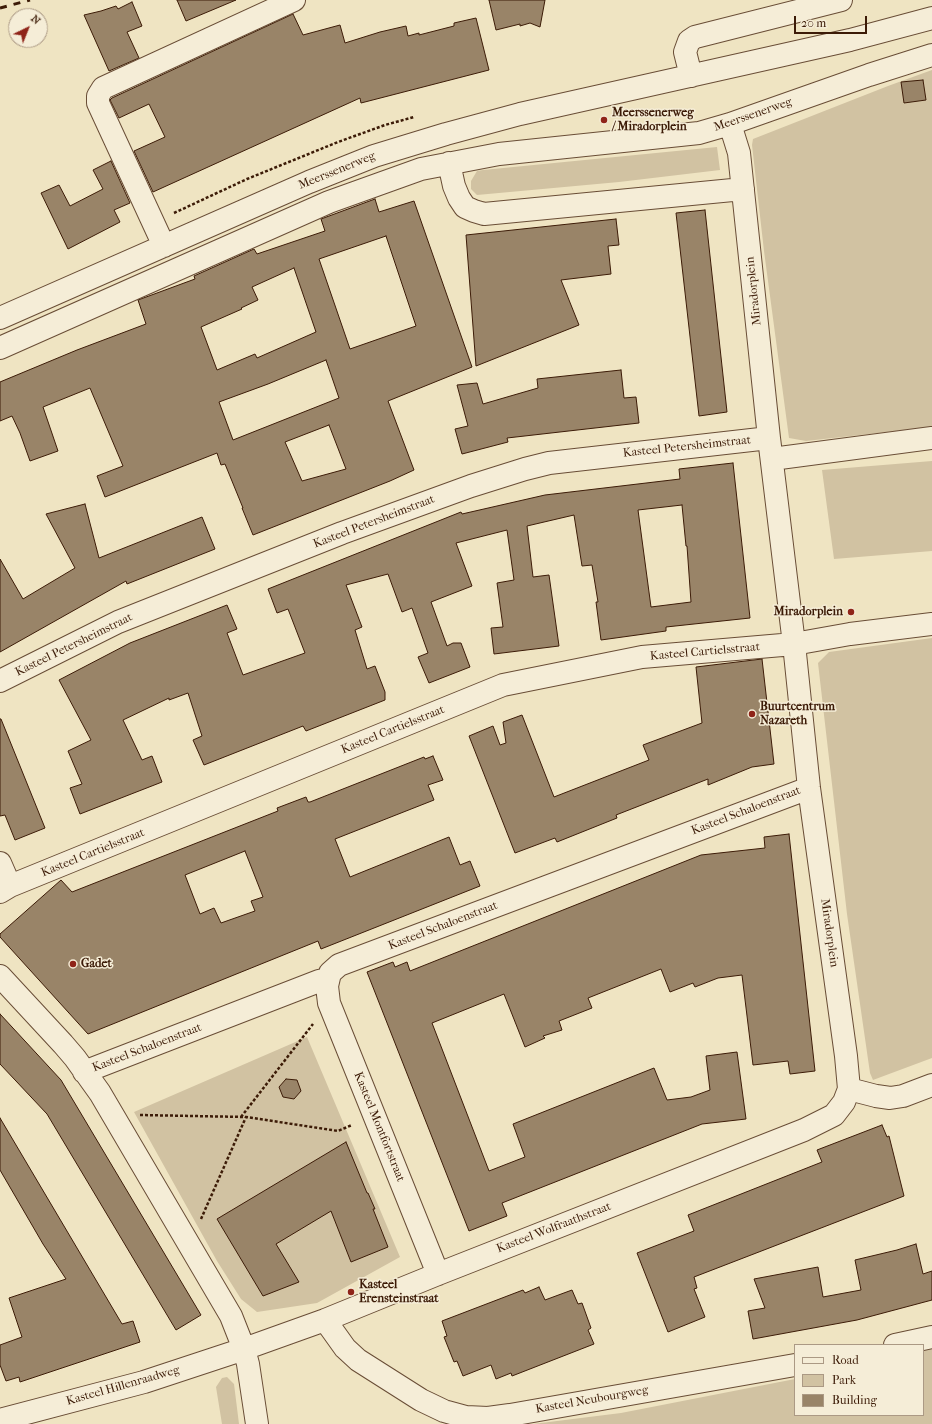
<!DOCTYPE html>
<style>
body{margin:0}
#map{position:relative;width:932px;height:1424px;overflow:hidden;background:#efe4c2;font-family:"IM FELL French Canon",serif}
canvas{display:block}
.legend{position:absolute;left:794px;top:1344px;width:130px;height:72px;box-sizing:border-box;background:#f5edd7;border:1px solid #ab9984;margin:0;padding:5px 7px;list-style:none;font-size:12px;color:#3c1b07}
.legend li{display:flex;align-items:center;gap:8px;height:20px}
.legend b{width:20px;border:1px solid #ab9984}
.north{position:absolute;left:8px;top:8px;width:40px;height:40px;box-sizing:border-box;background:#f5edd7;border:1px solid #ab9984;border-radius:50%;rotate:43deg;font-size:11px;font-weight:700;line-height:16px;text-align:center;color:#3c1b07}
.north::after{content:'';display:block;margin:auto;width:14px;height:18px;background:#8f2418;clip-path:polygon(50% 0,100% 100%,50% 72%,0 100%)}
.scale{position:absolute;left:794px;top:16px;width:73px;height:18px;box-sizing:border-box;border:2px solid #3c1b07;border-top:0;padding-left:5px;font-size:12px;line-height:14px;white-space:nowrap;color:#3c1b07;-webkit-text-stroke:3px #f5edd7;paint-order:stroke}
</style>
<div id="map">
<canvas width="932" height="1424"></canvas>
<ul class="legend">
<li><b style="height:5px;background:#f5edd7"></b>Road</li>
<li><b style="height:11px;background:#d1c2a2"></b>Park</li>
<li><b style="height:11px;background:#998468"></b>Building</li>
</ul>
<div class="north">N</div>
<div class="scale">20 m</div>
</div>
<script>
const g = document.querySelector('canvas').getContext('2d');
g.lineJoin = 'round';
function fillPath(path, color) { g.fillStyle = color; g.fill(path, 'evenodd'); }
const poly = rows => new Path2D(rows.map(r => 'M' + r).join(''));
function trace(path, color, width, dash) { g.strokeStyle = color; g.lineWidth = width; g.lineCap = dash ? 'butt' : 'round'; g.setLineDash(dash || []); g.stroke(path); }
function write(font, color, halo, rows, align = 'center') {
  g.font = font + ' "IM FELL French Canon",serif'; g.lineWidth = 3; g.setLineDash([]); g.textBaseline = 'middle'; g.strokeStyle = halo; g.fillStyle = color; for (const [text, x, y, turn = 0] of rows) {
    g.save(); g.translate(x, y); g.rotate((+turn || 0) * Math.PI / 180); g.textAlign = isNaN(turn) ? turn : align; if (halo) g.strokeText(text, 0, 0); g.fillText(text, 0, 0); g.restore();
  }
}
fillPath(poly([
 [932,70,932,427,806,441,789,438,764,251,752,145,753,139,888,86],
 [717,147,720,170,619,182,477,195,471,189,471,181,477,171,483,170],
 [932,461,932,551,834,559,822,470],
 [932,638,932,1058,873,1080,870,1073,847,914,818,663,829,652],
 [307,1037,400,1257,317,1303,257,1312,241,1299,217,1261,134,1112],
 [932,1345,932,1424,533,1424,621,1413,795,1379,795,1415,923,1415,923,1347],
 [227,1377,234,1384,239,1424,222,1424,216,1387,222,1378]
]), '#d1c2a2');
const building = poly([
 [177,0,236,0,186,21,177,0],
 [489,0,545,0,540,27,530,23,520,26,520,24,496,30,489,0],
 [132,2,142,26,127,32,139,58,109,71,84,15,101,11,116,6,118,9,132,2],
 [293,14,303,35,340,25,345,43,380,32,406,26,408,36,419,33,419,35,454,26,454,23,476,18,489,70,361,103,360,98,153,192,134,151,165,137,149,104,119,118,110,100,112,98,293,14],
 [923,80,926,100,904,103,901,82,923,80],
 [111,161,130,203,114,210,120,222,68,249,41,193,59,185,70,206,103,189,93,170,111,161],
 [375,199,379,212,414,201,472,367,388,401,414,470,390,481,253,535,242,508,243,508,225,464,221,465,217,453,105,497,97,476,123,466,90,388,43,407,58,451,30,461,20,433,12,416,0,421,0,382,77,350,146,324,138,300,195,279,194,276,254,249,257,254,325,231,321,219,375,199],
 [386,236,416,326,350,349,319,259,386,236],
 [294,268,316,332,257,358,255,354,217,370,201,327,242,309,241,308,258,300,252,287,294,268],
 [326,360,339,398,233,440,219,402,268,384,326,360],
 [329,425,346,469,302,481,285,442,329,425],
 [705,210,727,412,699,416,676,213,705,210],
 [616,219,619,245,608,246,611,274,561,280,579,325,476,366,466,235,616,219],
 [621,370,624,398,636,397,639,423,507,438,508,442,462,454,455,429,468,426,457,385,477,383,483,404,538,388,537,379,621,370],
 [733,463,750,618,666,627,666,631,601,640,596,602,598,602,592,565,582,566,574,515,527,526,533,577,549,575,559,646,494,654,491,628,503,627,497,583,514,580,507,530,456,543,472,586,431,602,447,646,453,643,461,643,470,667,429,683,418,657,428,653,412,608,402,612,388,574,346,585,362,627,355,630,367,669,375,666,385,692,385,700,306,731,303,726,204,765,193,740,202,736,188,693,169,700,169,698,123,720,142,760,152,756,162,782,80,814,70,788,82,784,68,751,91,740,59,680,130,643,227,605,237,629,227,633,243,675,305,653,288,609,277,613,268,589,461,512,462,514,545,495,680,479,679,469,733,463],
 [682,505,686,546,687,546,691,602,651,607,638,510,682,505],
 [85,504,99,558,202,517,215,549,127,584,126,581,0,652,0,559,23,599,75,568,46,514,85,504],
 [762,659,774,764,752,767,708,785,708,779,616,815,617,818,557,842,555,838,515,853,469,736,493,726,500,745,506,743,503,722,522,715,554,797,649,760,643,745,702,723,696,667,762,659],
 [0,719,1,719,45,828,15,840,5,815,0,816,0,719],
 [433,756,443,780,428,785,434,800,335,839,350,877,449,837,460,865,470,861,480,886,321,949,318,941,88,1034,0,937,0,934,61,880,72,892,278,811,277,808,306,797,308,802,310,802,424,757,425,759,433,756],
 [245,851,263,897,251,901,255,911,221,923,214,908,200,914,185,875,245,851],
 [789,834,815,1071,790,1074,788,1061,753,1065,742,975,718,978,695,987,693,983,670,992,661,969,588,998,592,1008,559,1021,562,1030,543,1036,545,1038,525,1047,504,994,432,1023,489,1171,525,1157,513,1124,654,1068,667,1100,691,1097,710,1090,706,1056,737,1052,746,1119,702,1124,502,1203,507,1216,469,1231,367,972,393,962,395,967,407,962,410,971,701,855,765,848,764,837,789,834],
 [0,1014,61,1080,201,1315,176,1330,47,1114,0,1064,0,1014],
 [286,1079,297,1080,301,1091,294,1099,283,1097,279,1087,286,1079],
 [0,1118,122,1324,133,1321,140,1342,20,1382,19,1377,6,1381,0,1365,0,1345,22,1337,9,1298,66,1279,43,1244,0,1170,0,1118],
 [882,1125,887,1137,889,1136,904,1196,694,1277,697,1288,694,1289,705,1317,668,1332,637,1253,694,1231,688,1215,822,1162,817,1150,882,1125],
 [346,1142,367,1193,368,1193,375,1209,373,1209,388,1247,351,1262,331,1211,276,1244,299,1282,263,1296,217,1219,346,1142],
 [916,1244,923,1274,932,1271,932,1300,857,1320,753,1339,748,1311,765,1308,754,1279,818,1267,823,1297,861,1290,855,1260,897,1250,916,1244],
 [539,1287,545,1300,572,1290,578,1304,582,1303,591,1328,588,1330,594,1344,512,1376,511,1373,496,1379,491,1365,463,1376,457,1361,454,1362,444,1337,447,1336,442,1321,523,1290,525,1293,539,1287]
]);
fillPath(building, '#998468');
trace(building, '#3c1b07', 1);
const minor = poly([
 [691,76,685,52,689,41,695,37,841,0],
 [449,163,454,186,459,198,465,207,474,211,484,214,743,189],
 [164,246,98,103,98,96,103,88,294,0],
 [0,318,309,182,374,156,446,134,520,114,850,40,932,18],
 [0,348,329,202,421,169,499,154,699,133,730,124,869,75,932,55],
 [772,459,932,438],
 [0,681,118,622,342,533,471,486,525,469,549,463,769,438],
 [0,863,10,886,0,892],
 [10,886,503,685,642,657,794,644,850,634,932,624],
 [0,976,63,1044,75,1058,100,1093,231,1316,244,1349,248,1364,257,1424],
 [84,1072,319,981,328,979],
 [849,1089,876,1096,890,1098,903,1096,932,1085],
 [438,1274,329,1003,327,986,330,973,339,965,809,788],
 [325,1320,345,1348,358,1360,421,1400,444,1411,466,1417,488,1418,510,1415,795,1365],
 [895,1345,932,1337],
 [0,1420,144,1382,244,1349,325,1320,438,1274,804,1130,834,1115,844,1102,849,1089,846,1056,809,788,794,644,769,438,739,153,730,124]
]);
trace(minor, '#694d36', 24);
trace(poly([
 [174,213,247,179,338,142,385,125,414,117],
 [140,1115,246,1117,338,1131,352,1125],
 [241,1117,313,1024],
 [201,1219,246,1117]
]), '#3c1b07', 2.5, [3, 2]);
trace(minor, '#f5edd7', 22);
trace(poly([
 [0,8,30,0]
]), '#3c1b07', 3, [7, 7]);
for (const [x, y, r, color] of [
 [604,120,4,"#8f2418"],
 [851,612,4,"#8f2418"],
 [752,714,4,"#8f2418"],
 [73,964,4,"#8f2418"],
 [351,1292,4,"#8f2418"]
]) { const dot = new Path2D(); dot.arc(x, y, r, 0, 2 * Math.PI); g.fillStyle = color; g.fill(dot); trace(dot, '#f5edd7', 1.5); }
write('bold 12px', '#3c1b07', '#f5edd7', [
 ["Meerssenerweg",612,113],
 ["/ Miradorplein",612,127],
 ["Miradorplein",843,612,"right"],
 ["Buurtcentrum",760,707],
 ["Nazareth",760,721],
 ["Gadet",81,964],
 ["Kasteel",359,1285],
 ["Erensteinstraat",359,1299]
], 'left');
write('12px', '#3c1b07', '#f5edd7', [
 ["Meerssenerweg",753,115,-19],
 ["Meerssenerweg",337,171,-22],
 ["Miradorplein",754,291,-96],
 ["Kasteel Petersheimstraat",687,447,-6],
 ["Kasteel Petersheimstraat",374,522,-21],
 ["Kasteel Petersheimstraat",74,645,-26],
 ["Kasteel Cartielsstraat",705,652,-5],
 ["Kasteel Cartielsstraat",393,730,-22],
 ["Kasteel Schaloenstraat",746,811,-21],
 ["Kasteel Cartielsstraat",93,853,-22],
 ["Kasteel Schaloenstraat",443,926,-21],
 ["Miradorplein",829,933,82],
 ["Kasteel Schaloenstraat",147,1048,-21],
 ["Kasteel Montfortstraat",379,1127,68],
 ["Kasteel Wolfraathstraat",554,1228,-21],
 ["Kasteel Hillenraadweg",123,1386,-16],
 ["Kasteel Neubourgweg",592,1400,-10]
]);
</script>
